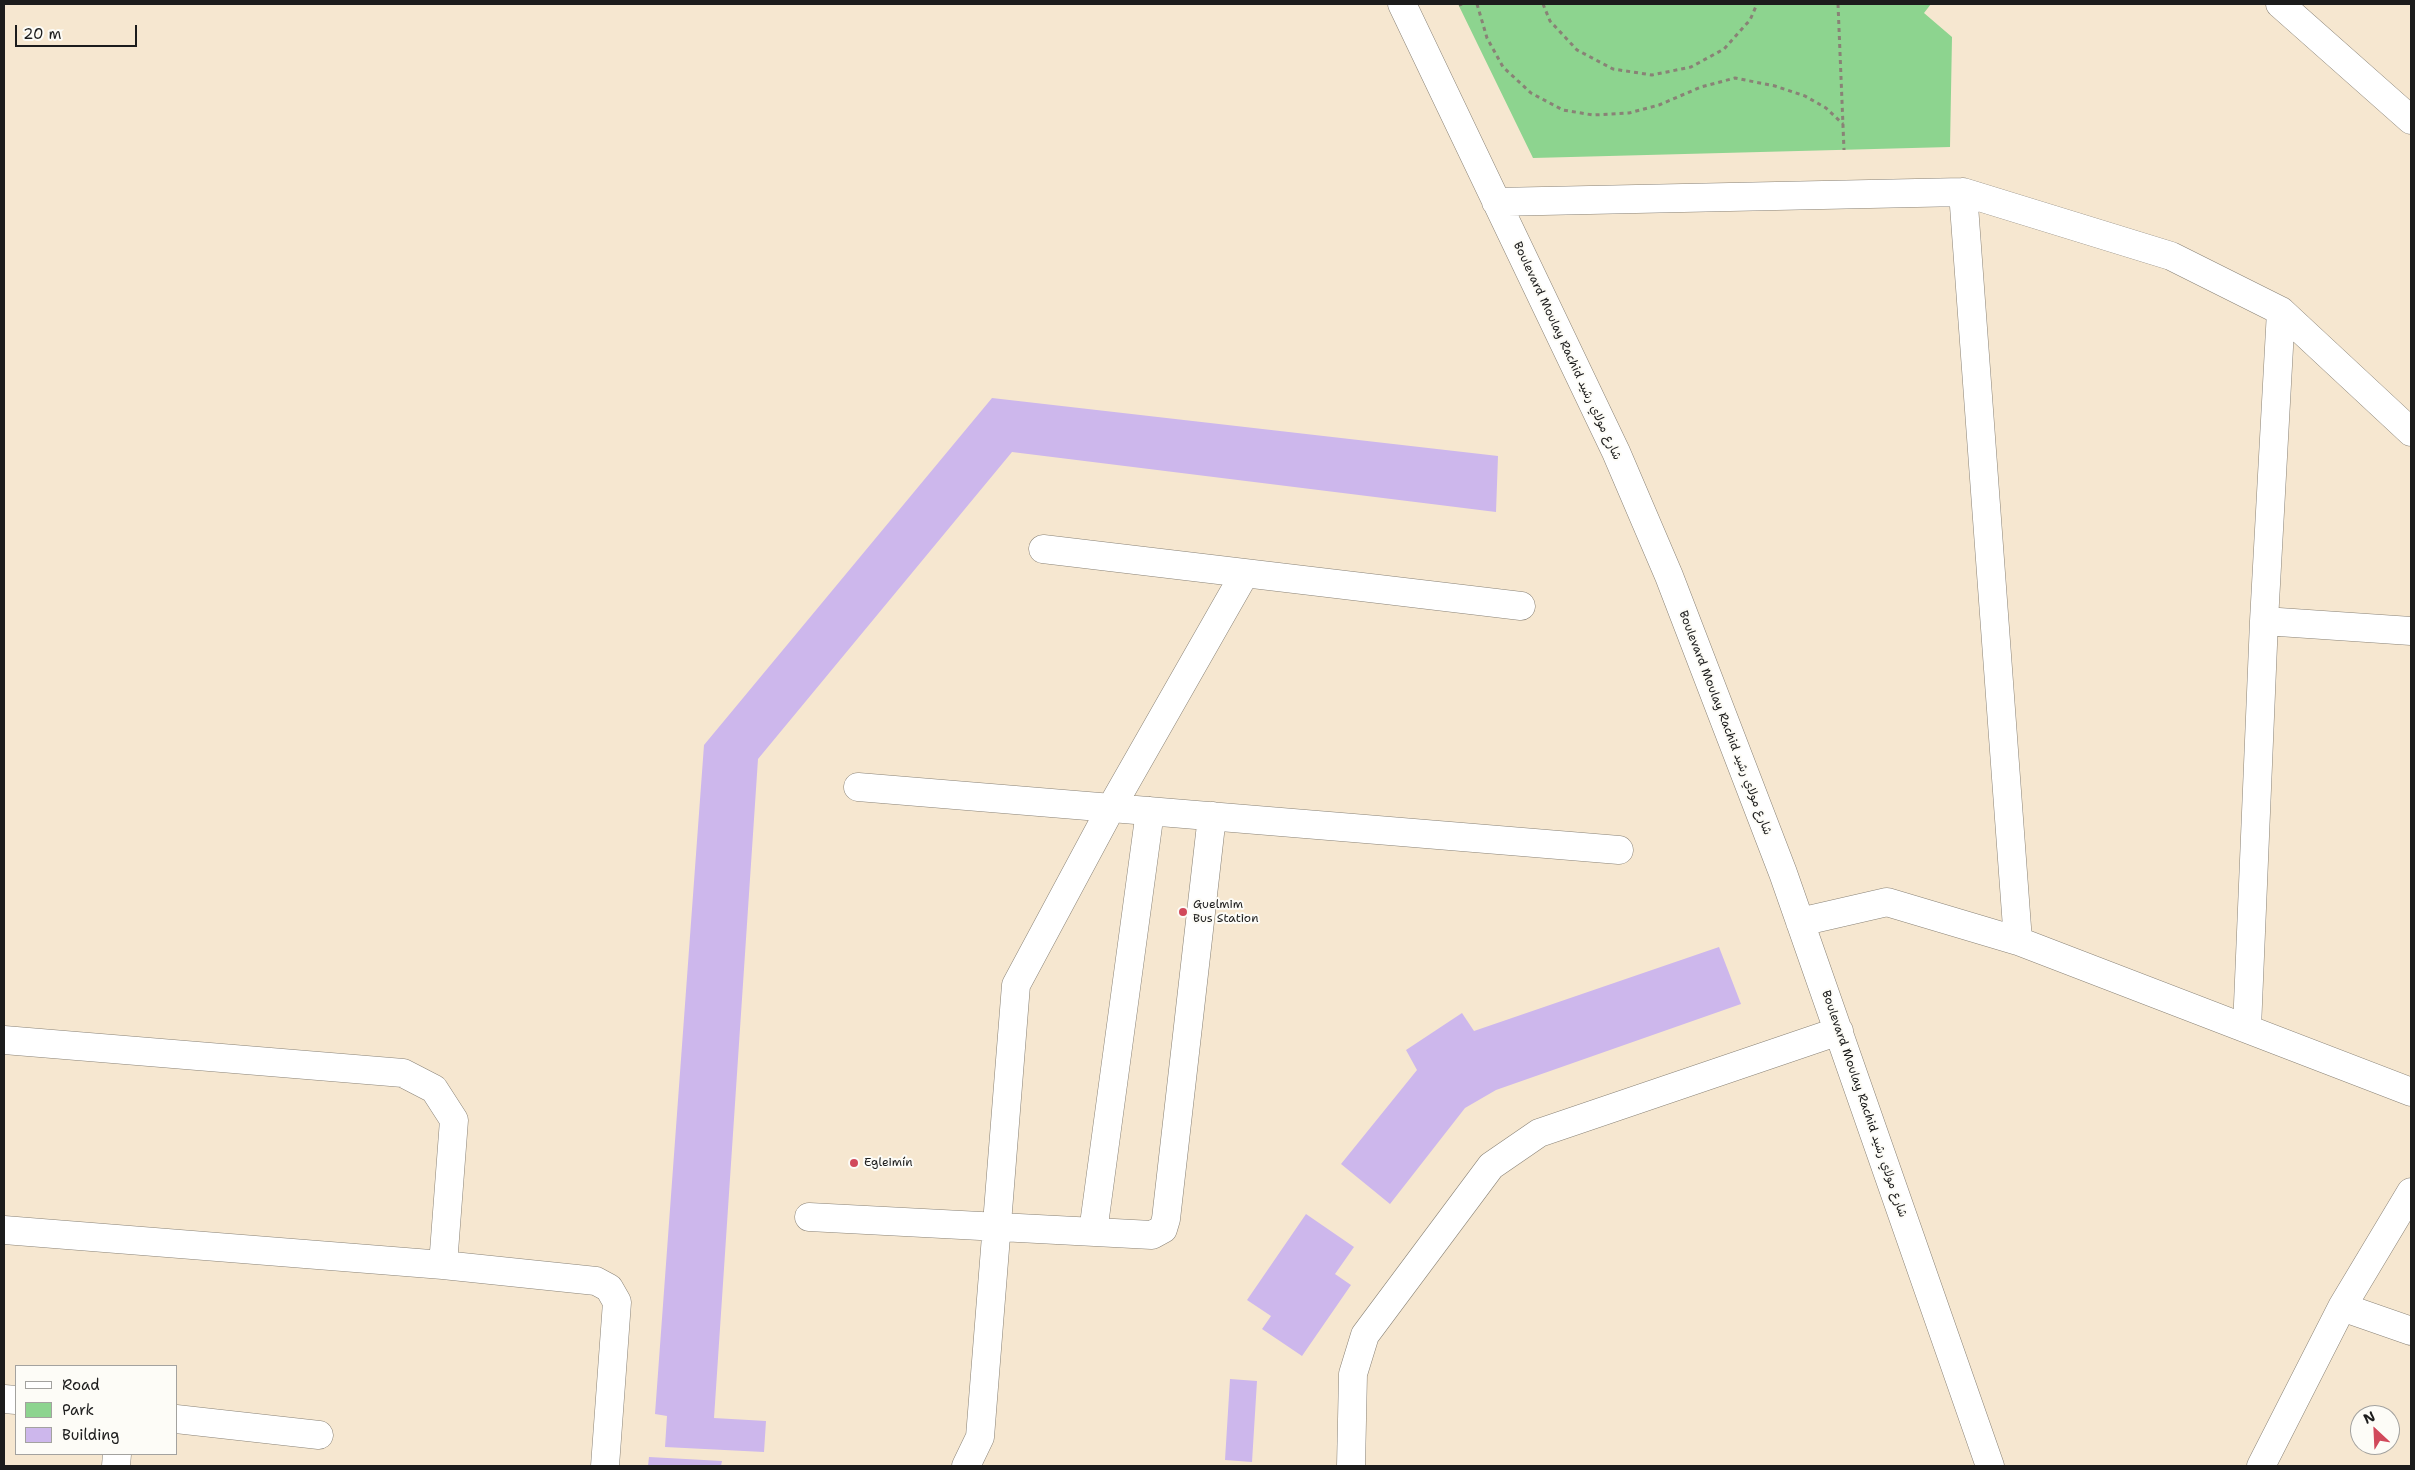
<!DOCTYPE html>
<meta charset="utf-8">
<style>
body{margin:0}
#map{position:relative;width:2415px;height:1470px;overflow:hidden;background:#f6e7d0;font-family:"Shantell Sans",sans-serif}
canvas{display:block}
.frame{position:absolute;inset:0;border:5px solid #1c1c1c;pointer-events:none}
.legend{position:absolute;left:15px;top:1365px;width:162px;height:90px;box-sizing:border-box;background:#fdfcf7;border:1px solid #a3a29f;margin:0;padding:6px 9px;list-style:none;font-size:15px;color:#1c1c1c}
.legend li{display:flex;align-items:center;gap:10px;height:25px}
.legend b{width:25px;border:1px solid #a3a29f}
.north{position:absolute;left:2350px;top:1405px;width:50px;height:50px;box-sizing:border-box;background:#fdfcf7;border:1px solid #a3a29f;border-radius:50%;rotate:335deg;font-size:14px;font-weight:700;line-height:20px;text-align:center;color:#1c1c1c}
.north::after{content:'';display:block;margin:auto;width:18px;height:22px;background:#d1495b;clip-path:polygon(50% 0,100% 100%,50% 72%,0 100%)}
.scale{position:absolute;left:15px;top:25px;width:122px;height:22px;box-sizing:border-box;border:2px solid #1c1c1c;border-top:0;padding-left:6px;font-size:15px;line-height:18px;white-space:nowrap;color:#1c1c1c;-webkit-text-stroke:4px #fdfcf7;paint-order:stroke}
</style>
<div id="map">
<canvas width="2415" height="1470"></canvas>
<div class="frame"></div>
<ul class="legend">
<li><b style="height:6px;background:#fff"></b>Road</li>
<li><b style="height:14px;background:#8dd48f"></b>Park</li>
<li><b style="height:14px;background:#cdb7ec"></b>Building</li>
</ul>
<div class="north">N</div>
<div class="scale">20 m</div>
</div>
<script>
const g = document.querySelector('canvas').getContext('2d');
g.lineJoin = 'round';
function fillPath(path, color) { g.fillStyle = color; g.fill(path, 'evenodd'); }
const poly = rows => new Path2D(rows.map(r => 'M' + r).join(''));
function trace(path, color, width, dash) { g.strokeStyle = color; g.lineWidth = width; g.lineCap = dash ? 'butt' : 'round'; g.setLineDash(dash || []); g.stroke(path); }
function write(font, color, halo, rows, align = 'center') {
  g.font = font + ' "Shantell Sans","Playpen Sans Arabic",sans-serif'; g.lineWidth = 4; g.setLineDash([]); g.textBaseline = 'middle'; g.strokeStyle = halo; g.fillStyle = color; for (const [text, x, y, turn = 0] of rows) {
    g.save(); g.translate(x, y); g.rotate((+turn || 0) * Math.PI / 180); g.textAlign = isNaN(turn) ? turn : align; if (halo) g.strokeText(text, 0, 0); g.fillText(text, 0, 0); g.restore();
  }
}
fillPath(poly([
 [1458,4,1931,4,1924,13,1952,37,1950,147,1533,158]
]), '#8dd48f');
fillPath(poly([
 [992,398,1498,456,1496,512,1012,452,758,759,714,1418,766,1421,764,1452,665,1447,667,1416,655,1414,704,745],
 [1719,947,1741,1004,1496,1090,1465,1108,1390,1204,1341,1164,1417,1070,1406,1050,1462,1013,1474,1031],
 [1306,1214,1354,1247,1335,1274,1351,1285,1302,1356,1262,1329,1271,1316,1247,1300],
 [1230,1379,1257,1381,1252,1462,1225,1460],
 [649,1457,722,1461,721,1466,648,1466]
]), '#cdb7ec');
const minor = poly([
 [1402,4,1616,452,1669,576,1783,873,1990,1466],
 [2280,4,2411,120],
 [1963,192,2018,941],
 [1496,202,1963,192,2171,256,2281,311,2411,432],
 [1043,549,1521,606],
 [2264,621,2411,631],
 [858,787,1619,850],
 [1800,922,1887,902,2018,941,2411,1092],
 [2247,1028,2264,621,2281,311],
 [4,1040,403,1073,434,1089,454,1120,443,1265],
 [809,1217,1152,1235,1163,1229,1166,1219,1212,816],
 [4,1230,443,1265,596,1281,609,1288,617,1302,605,1466],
 [1093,1232,1150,811],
 [2342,1307,2411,1331],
 [4,1399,16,1400],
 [176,1419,319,1435],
 [116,1466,117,1454],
 [966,1466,980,1437,1016,985,1111,808,1245,573],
 [1351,1466,1353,1374,1365,1335,1491,1166,1539,1133,1839,1031],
 [2261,1466,2342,1307,2411,1192]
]);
trace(minor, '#898276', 29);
trace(poly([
 [1477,4,1487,38,1503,67,1531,93,1563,110,1593,115,1629,113,1659,105,1701,87,1735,78,1775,86,1805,96,1826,108,1843,124],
 [1543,4,1550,21,1577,50,1613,69,1652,75,1691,67,1724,49,1750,20,1757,4],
 [1838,4,1844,150],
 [1459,5,1462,4]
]), '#898276', 3, [4, 4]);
trace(minor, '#fff', 28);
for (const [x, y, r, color] of [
 [1183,912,5,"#d1495b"],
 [854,1163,5,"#d1495b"]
]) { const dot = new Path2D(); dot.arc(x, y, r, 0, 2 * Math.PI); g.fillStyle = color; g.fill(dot); trace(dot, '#fdfcf7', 2); }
write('12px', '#1c1c1c', '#fdfcf7', [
 ["Boulevard Moulay Rachid شارع مولاي رشيد",1567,351,65],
 ["Boulevard Moulay Rachid شارع مولاي رشيد",1725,723,69],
 ["Boulevard Moulay Rachid شارع مولاي رشيد",1864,1104,71]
]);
write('12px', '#1c1c1c', '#fdfcf7', [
 ["Guelmim",1193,905],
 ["Bus Station",1193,919],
 ["Egleimín",864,1163]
], 'left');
</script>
